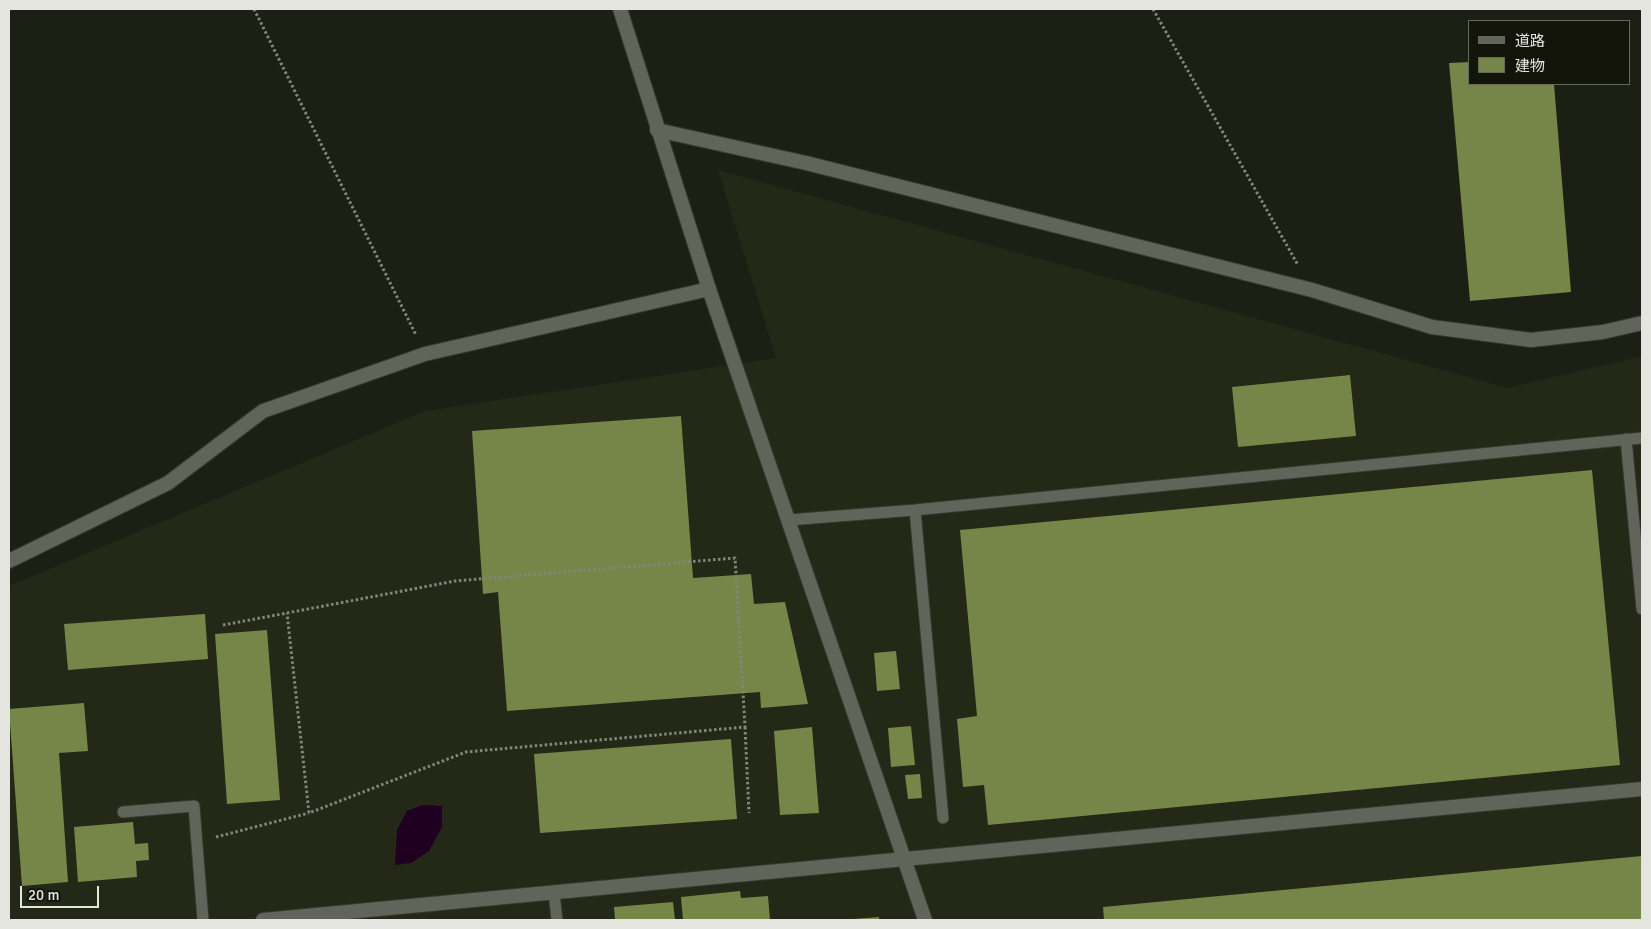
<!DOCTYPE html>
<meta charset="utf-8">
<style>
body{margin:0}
#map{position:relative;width:1651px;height:929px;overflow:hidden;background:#1c1f14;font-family:Signika,"Noto Sans JP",sans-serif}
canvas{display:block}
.frame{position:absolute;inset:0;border:10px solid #e3e5de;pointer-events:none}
.legend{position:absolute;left:1468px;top:20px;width:162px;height:65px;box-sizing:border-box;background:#13150b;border:1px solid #66685f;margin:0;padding:6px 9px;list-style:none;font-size:15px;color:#e3e5de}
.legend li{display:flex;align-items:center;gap:10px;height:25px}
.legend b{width:25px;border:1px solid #66685f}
.scale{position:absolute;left:20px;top:886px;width:79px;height:22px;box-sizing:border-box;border:2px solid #e3e5de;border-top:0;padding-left:6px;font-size:15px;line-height:18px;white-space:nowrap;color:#e3e5de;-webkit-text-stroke:4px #13150b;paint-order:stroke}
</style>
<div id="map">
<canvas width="1651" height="929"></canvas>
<div class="frame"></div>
<ul class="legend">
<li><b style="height:6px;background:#616458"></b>道路</li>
<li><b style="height:14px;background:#768548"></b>建物</li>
</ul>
<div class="scale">20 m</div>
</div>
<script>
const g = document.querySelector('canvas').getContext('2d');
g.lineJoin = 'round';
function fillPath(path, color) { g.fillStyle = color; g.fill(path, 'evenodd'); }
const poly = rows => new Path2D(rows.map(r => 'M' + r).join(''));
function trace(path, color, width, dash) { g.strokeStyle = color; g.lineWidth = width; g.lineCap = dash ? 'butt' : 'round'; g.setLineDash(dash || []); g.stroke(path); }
fillPath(poly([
 [718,170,1508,388,1642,356,1642,920,9,920,9,586,425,411,776,358]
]), '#232817');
fillPath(poly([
 [423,805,442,806,442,827,429,851,411,863,395,865,397,830,407,811]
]), '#200021');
fillPath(poly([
 [1470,62,1470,84,1554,84,1571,292,1470,301,1449,63],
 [1350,375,1356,436,1238,447,1232,387],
 [681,416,693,578,751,574,754,604,785,602,808,704,761,708,760,692,507,711,498,592,483,594,472,431],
 [1592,470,1620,765,988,825,984,785,963,787,957,719,977,716,960,530],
 [205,614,208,659,68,670,64,624],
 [267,630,280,800,227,804,215,634],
 [896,651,900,689,877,691,874,653],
 [84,703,88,751,59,753,68,882,22,886,9,709],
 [911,726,915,765,891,767,888,728],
 [812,727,819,813,780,815,774,731],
 [731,739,737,819,540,833,534,754],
 [920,774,922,798,908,799,905,775],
 [133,822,135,844,148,843,149,860,136,861,137,877,78,882,74,827],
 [1642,856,1642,920,1104,920,1103,907],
 [740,891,741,898,768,896,770,920,683,920,681,897],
 [673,902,675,920,615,920,614,907],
 [879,917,879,920,854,920,853,919]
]), '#768548');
const service = poly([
 [1626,439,1642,609],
 [915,510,943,818],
 [788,520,915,510,1642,438],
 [123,812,194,806,203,920],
 [554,893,557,920]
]);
const minor = poly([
 [657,130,806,163,1312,290,1432,327,1531,340,1603,332,1642,323],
 [9,561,168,483,263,411,425,354,709,289],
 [263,920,1642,789]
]);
const tertiary = poly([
 [620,9,709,289,925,920]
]);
trace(service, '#373932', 13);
trace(minor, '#373932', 16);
trace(tertiary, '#373932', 16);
trace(poly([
 [254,9,416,335],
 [1153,9,1298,265],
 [223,625,287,613,455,581,735,558,745,727,466,752,309,813,287,613],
 [745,727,749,813],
 [216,837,309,813]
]), '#83867d', 3, [2.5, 2.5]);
trace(service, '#616458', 11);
trace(minor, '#616458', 14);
trace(tertiary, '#616458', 14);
</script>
